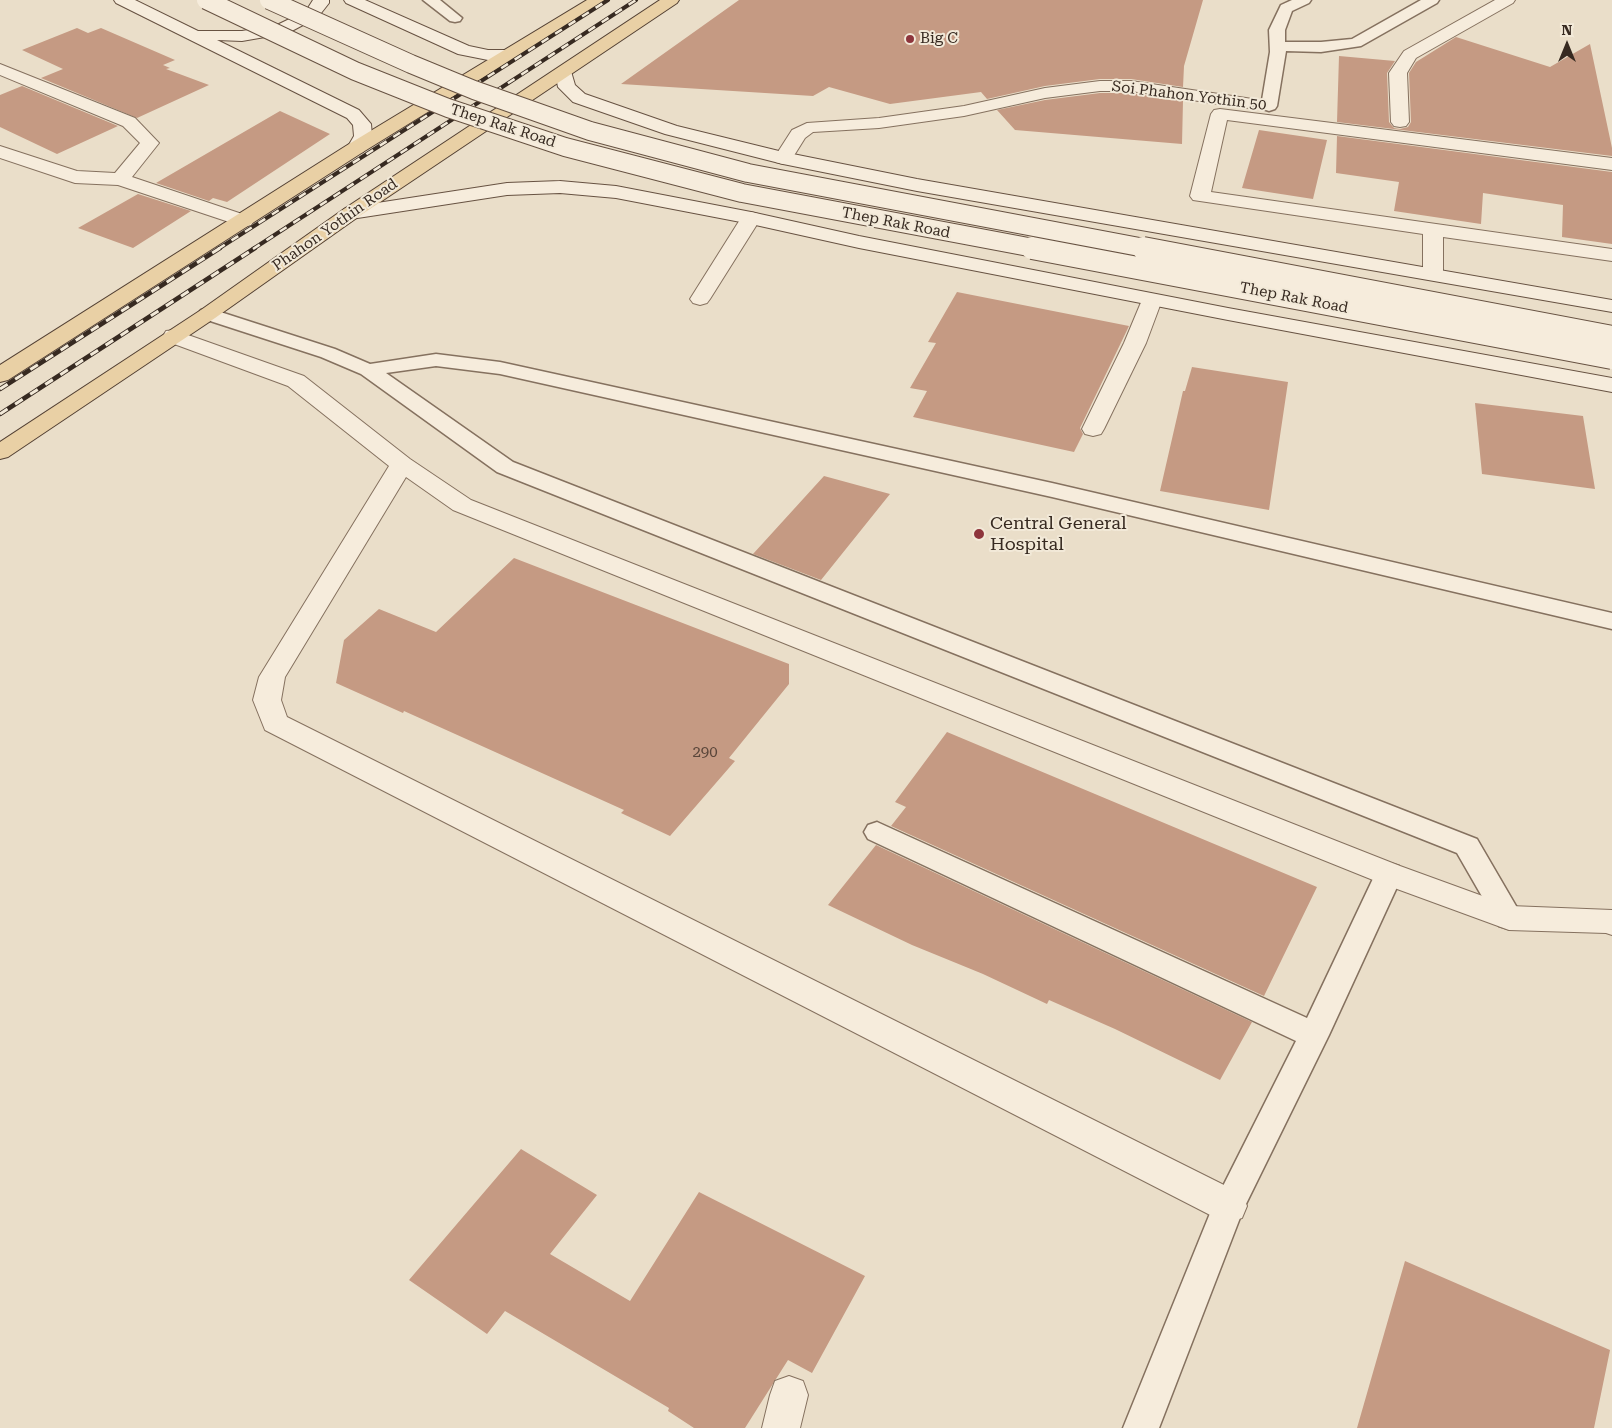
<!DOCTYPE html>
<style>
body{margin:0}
#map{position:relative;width:1612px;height:1428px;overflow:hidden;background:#eadec9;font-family:"Roboto Serif",serif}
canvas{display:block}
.north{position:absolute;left:1542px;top:20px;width:50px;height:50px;-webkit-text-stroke:4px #f2e9d8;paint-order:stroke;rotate:0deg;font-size:14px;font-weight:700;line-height:20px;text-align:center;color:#372a21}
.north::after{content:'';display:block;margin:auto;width:18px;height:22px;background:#372a21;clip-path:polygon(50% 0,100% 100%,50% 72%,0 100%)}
</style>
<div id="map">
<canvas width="1612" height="1428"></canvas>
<div class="north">N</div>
</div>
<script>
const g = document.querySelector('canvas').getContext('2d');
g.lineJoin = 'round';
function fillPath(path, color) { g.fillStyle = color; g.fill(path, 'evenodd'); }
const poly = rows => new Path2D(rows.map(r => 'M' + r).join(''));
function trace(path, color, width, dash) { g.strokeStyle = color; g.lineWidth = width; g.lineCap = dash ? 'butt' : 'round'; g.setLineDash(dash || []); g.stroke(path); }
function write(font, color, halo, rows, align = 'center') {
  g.font = font + ' "Roboto Serif",serif'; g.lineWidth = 4; g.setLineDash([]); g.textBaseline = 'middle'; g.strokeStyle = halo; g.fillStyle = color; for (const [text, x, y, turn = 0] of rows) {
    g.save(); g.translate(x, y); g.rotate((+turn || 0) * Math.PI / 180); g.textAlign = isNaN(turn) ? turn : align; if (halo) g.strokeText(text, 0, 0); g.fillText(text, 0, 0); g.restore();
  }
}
fillPath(poly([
 [739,0,1203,0,1184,66,1183,87,1131,79,1100,79,1045,86,987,99,981,92,890,104,829,87,813,96,621,84],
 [77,28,88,33,101,28,175,60,163,65,170,68,166,69,209,85,137,118,41,78,63,69,22,50],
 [1456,37,1550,67,1590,44,1612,148,1612,156,1337,122,1339,56,1395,61,1387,73,1389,122,1394,128,1400,129,1408,127,1411,122,1409,73,1416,62],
 [22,86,118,126,57,154,0,127,0,95],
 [1100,93,1131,93,1183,101,1182,144,1015,130,997,110,1045,100],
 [280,111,330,134,227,202,213,198,209,201,156,183],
 [1259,130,1327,140,1313,199,1242,188],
 [1337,136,1612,172,1612,244,1562,237,1563,205,1483,193,1481,224,1394,211,1399,182,1336,173],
 [138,194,191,211,133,248,78,228],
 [957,292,1129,326,1080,428,1083,434,1074,452,913,417,927,391,910,388,936,343,928,342],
 [1192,367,1288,382,1269,510,1160,491,1183,391,1185,391],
 [1475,403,1583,416,1595,489,1482,474],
 [824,476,890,494,821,580,753,554],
 [514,558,789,664,789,684,729,758,735,761,670,836,621,813,624,810,404,711,403,713,336,683,344,640,379,609,436,632],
 [947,732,1317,887,1264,996,891,826,906,807,895,802],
 [876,845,1252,1022,1220,1080,1115,1029,1049,1000,1047,1004,983,974,912,945,828,905],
 [521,1149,597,1195,550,1254,630,1301,699,1192,865,1276,812,1373,788,1360,745,1428,694,1428,668,1411,669,1408,505,1311,487,1334,409,1280],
 [1405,1261,1610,1350,1594,1428,1357,1428]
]), '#c59a83');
const service = poly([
 [423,0,440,0,462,18,460,21,455,22,450,21,423,0],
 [1292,0,1311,0,1309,3,1292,11,1285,30,1285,42,1321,42,1352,39,1421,0,1439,0,1437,3,1361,46,1321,52,1286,51,1277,106,1275,109,1269,111,1263,109,1261,106,1270,52,1269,30,1281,5,1292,0],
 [208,308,335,349,370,364,436,354,500,362,1052,483,1612,613,1612,629,1052,497,500,374,436,366,386,373,513,462,1477,839,1523,918,1519,926,1509,929,1499,926,1457,853,497,472,361,374,321,357,201,318,198,314,201,310,208,308],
 [877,822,1307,1018,1379,866,1389,863,1399,866,1403,874,1329,1035,1243,1210,1159,1428,1123,1428,1213,1206,1296,1041,868,839,864,832,868,825,877,822]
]);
const minor = poly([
 [1495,0,1515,0,1513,3,1416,58,1407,73,1409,122,1406,126,1400,127,1394,126,1391,122,1389,73,1404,51,1495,0],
 [0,64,135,118,159,143,132,177,251,217,254,221,251,225,244,227,118,185,75,183,0,158,0,146,77,171,115,173,140,143,123,126,0,75,0,64],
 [1100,81,1131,81,1246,98,1252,99,1255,103,1252,107,1246,108,1131,91,1100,91,1045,98,964,116,879,128,813,132,805,138,790,162,783,164,776,162,774,158,792,130,807,123,879,118,964,106,1045,88,1100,81],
 [1220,109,1612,158,1612,170,1227,120,1211,192,1612,249,1612,261,1443,237,1443,274,1440,278,1433,280,1426,278,1423,274,1423,234,1193,200,1190,196,1211,114,1214,110,1220,109],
 [751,212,758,214,761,218,710,299,707,303,700,305,693,303,690,299,741,218,744,214,751,212],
 [1152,294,1159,296,1162,300,1146,343,1104,429,1101,434,1093,436,1085,434,1082,429,1124,343,1142,300,1145,296,1152,294],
 [174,330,304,376,410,459,471,500,1400,866,1510,906,1612,910,1612,935,1606,933,1509,930,1378,882,453,510,406,477,285,677,281,700,287,717,1242,1194,1247,1206,1242,1218,1229,1222,1216,1218,265,730,253,700,259,677,389,466,288,386,166,341,163,336,166,331,174,330],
 [789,1376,803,1381,808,1395,800,1428,762,1428,770,1395,775,1381,789,1376]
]);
const secondary = poly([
 [114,0,135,0,198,31,242,31,277,25,306,11,313,0,329,0,329,3,318,17,288,33,242,41,217,40,359,110,371,124,372,136,363,152,356,154,349,152,347,148,354,136,353,125,347,118,116,3,114,0],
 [344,0,365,0,469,46,488,50,510,50,516,51,518,55,516,59,510,60,488,60,458,54,346,3,344,0],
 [564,67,570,68,575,85,585,94,677,126,783,152,917,179,1612,300,1612,312,917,191,783,164,665,134,573,102,558,87,555,72,558,68,564,67],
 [560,181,616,186,751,212,859,236,1228,308,1612,378,1612,392,1228,320,859,248,751,224,616,198,560,193,507,195,351,219,344,217,341,213,344,209,351,207,507,183,560,181]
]);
const primary = poly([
 [587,0,606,0,604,3,363,152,8,380,0,382,0,365,349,144,587,0],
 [660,0,679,0,677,3,358,217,215,318,8,457,0,459,0,442,201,310,344,209,660,0]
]);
trace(service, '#85715f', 3);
trace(minor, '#85715f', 2);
trace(secondary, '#675242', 2);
trace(primary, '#534033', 2);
fillPath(service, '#f6ecdc');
fillPath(minor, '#f6ecdc');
fillPath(secondary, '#f6ecdc');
fillPath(primary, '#e9d0a5');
const railFar1 = poly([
 [218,249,608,0],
 [253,249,636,0]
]);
const rail = poly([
 [0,389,220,248],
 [0,414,255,248]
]);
trace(railFar1, '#372a21', 4);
trace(rail, '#372a21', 4.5);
trace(railFar1, '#f2e9d8', 2.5, [8]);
trace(rail, '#f2e9d8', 3, [9]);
const secondaryBridgeFar1 = poly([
 [206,0,355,71,448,108,565,147,742,193,1039,249],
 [269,0,411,64,474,90,590,131,748,173,1150,249]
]);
const secondaryBridge = poly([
 [1032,248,1612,358],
 [1143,248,1612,337]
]);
trace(secondaryBridgeFar1, '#675242', 20, []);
trace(secondaryBridge, '#675242', 24, []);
trace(secondaryBridgeFar1, '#f6ecdc', 18);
trace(secondaryBridge, '#f6ecdc', 22);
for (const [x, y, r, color] of [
 [910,39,5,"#8e353c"],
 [979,534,6,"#8e353c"]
]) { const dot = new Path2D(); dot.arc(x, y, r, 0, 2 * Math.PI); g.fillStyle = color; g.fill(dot); trace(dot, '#f2e9d8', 2); }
write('15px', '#372a21', '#f2e9d8', [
 ["Big C",920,39]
], 'left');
write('15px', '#372a21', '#f2e9d8', [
 ["Soi Phahon Yothin 50",1189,96,7],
 ["Thep Rak Road",503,126,18],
 ["Thep Rak Road",896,223,11],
 ["Phahon Yothin Road",335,225,-35],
 ["Thep Rak Road",1294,298,11]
]);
write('15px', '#5a463a', null, [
 ["290",705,753]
]);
write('18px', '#372a21', '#f2e9d8', [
 ["Central General",990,524],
 ["Hospital",990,545]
], 'left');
</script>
